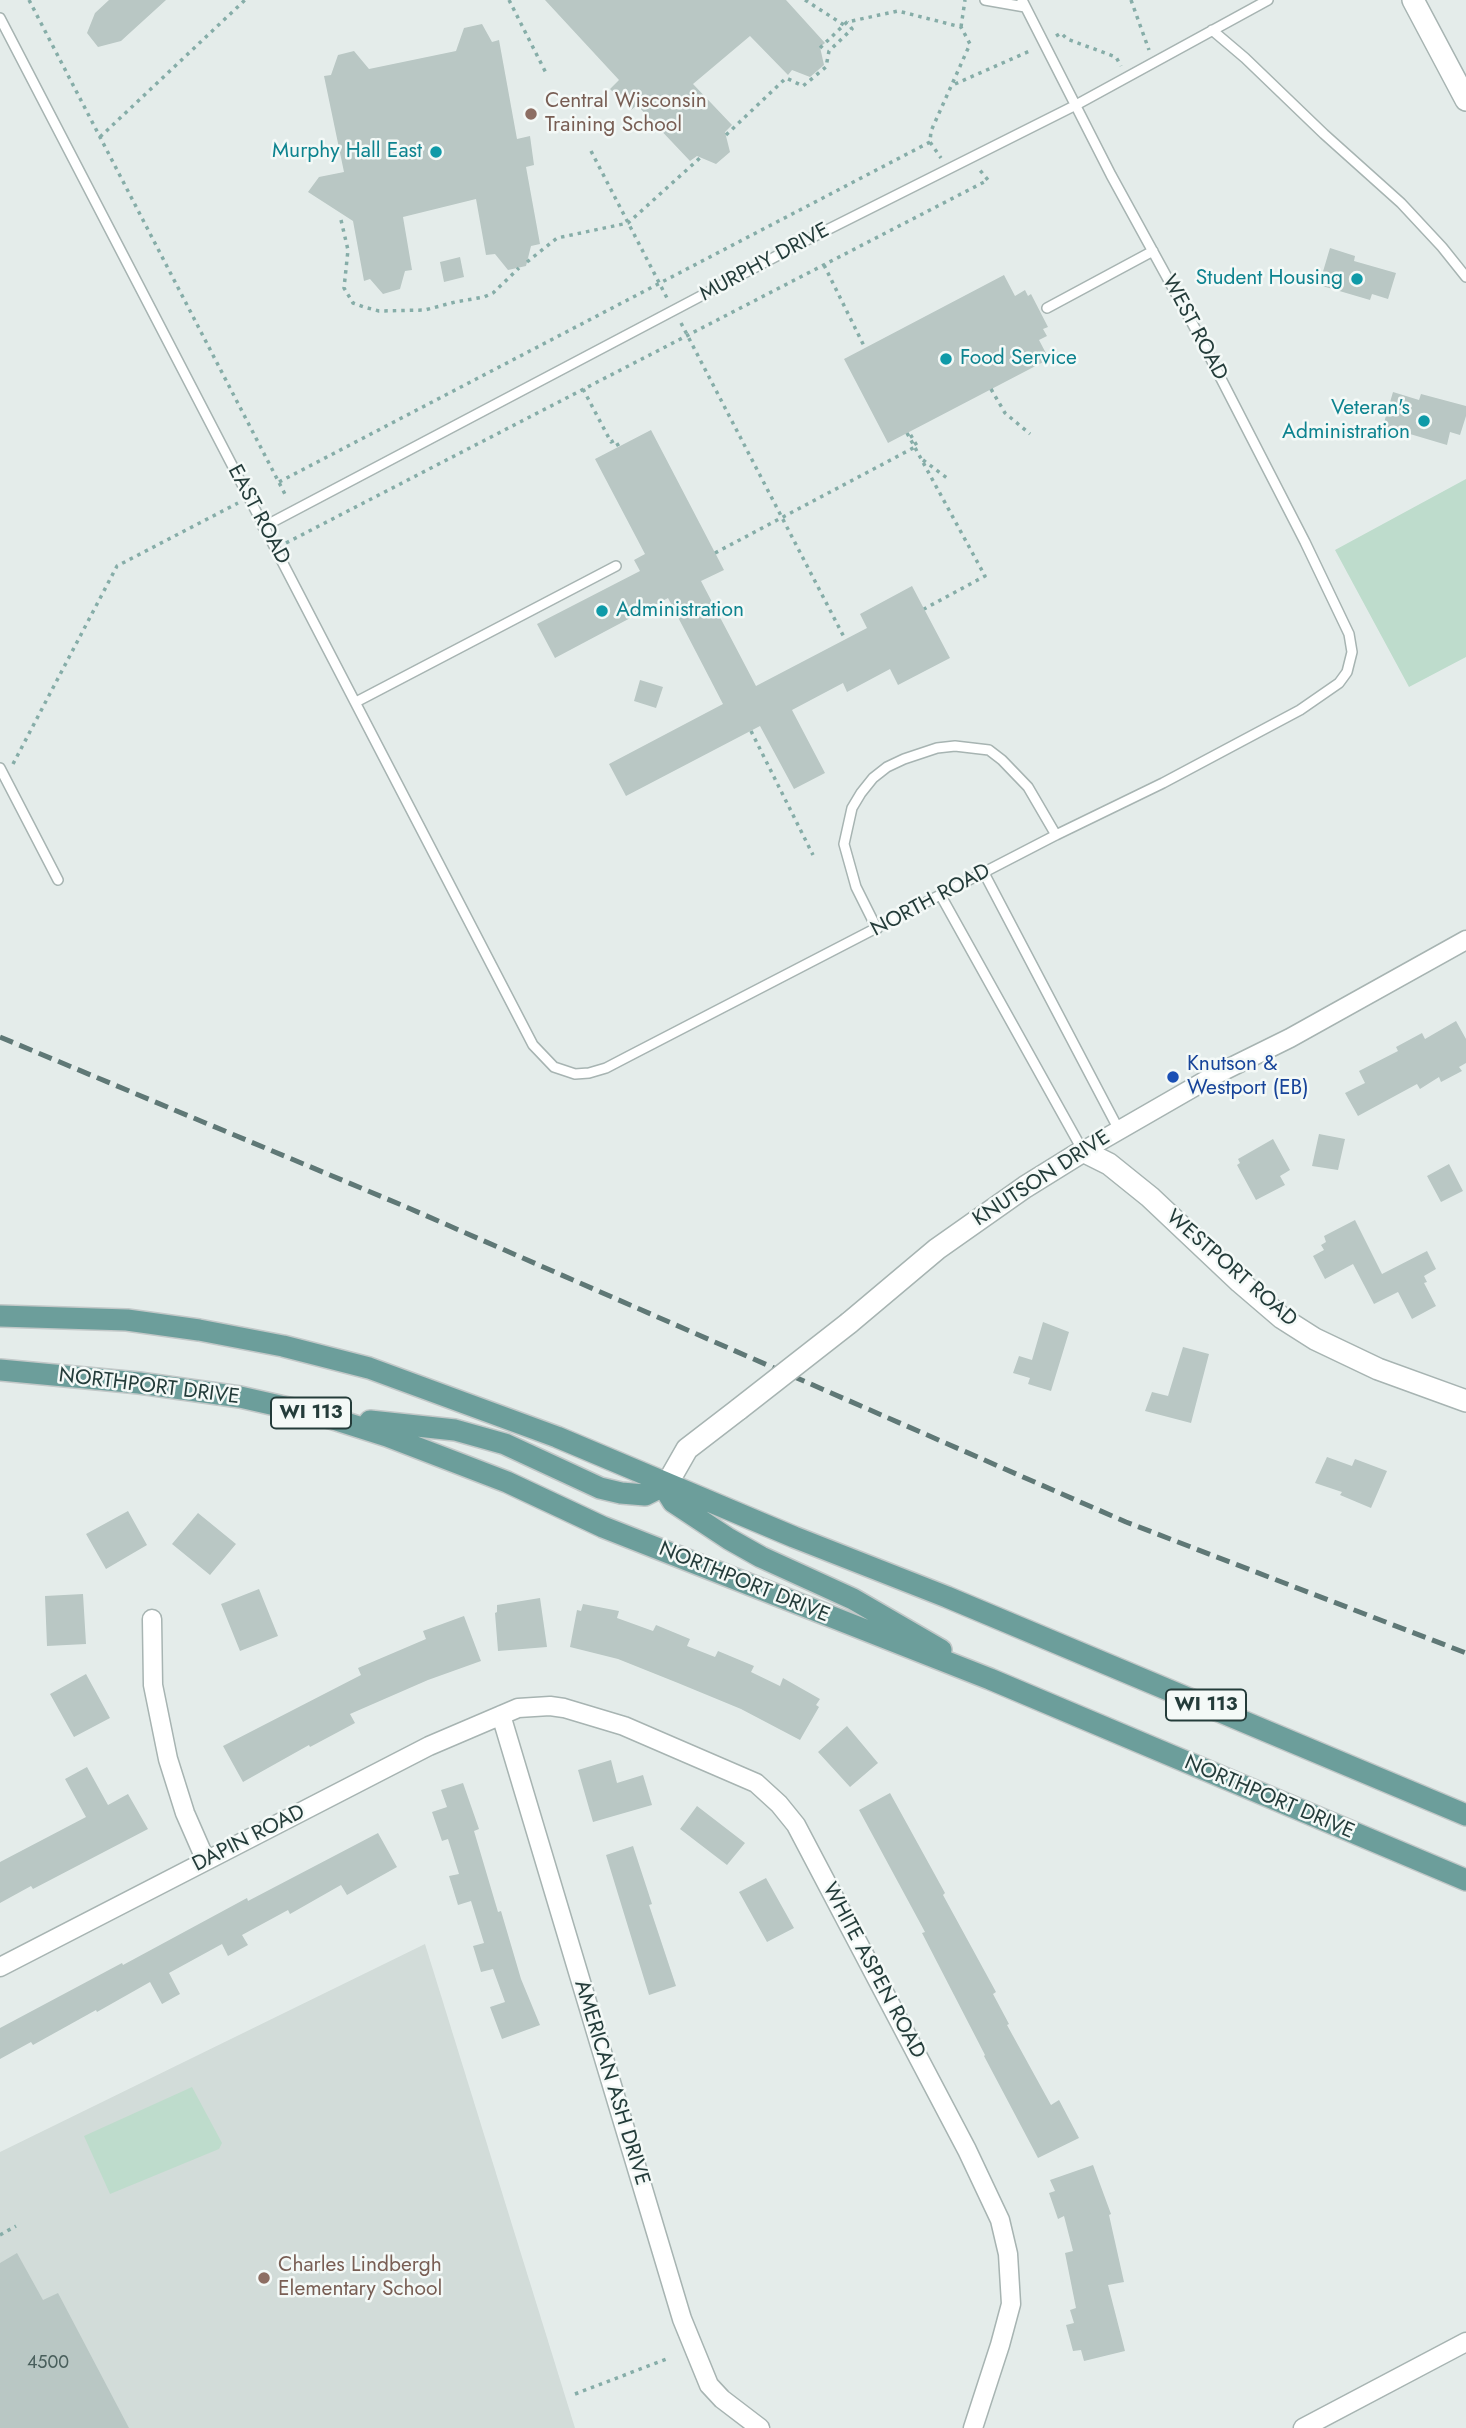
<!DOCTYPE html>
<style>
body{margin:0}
canvas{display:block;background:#e4ecea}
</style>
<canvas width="1466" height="2428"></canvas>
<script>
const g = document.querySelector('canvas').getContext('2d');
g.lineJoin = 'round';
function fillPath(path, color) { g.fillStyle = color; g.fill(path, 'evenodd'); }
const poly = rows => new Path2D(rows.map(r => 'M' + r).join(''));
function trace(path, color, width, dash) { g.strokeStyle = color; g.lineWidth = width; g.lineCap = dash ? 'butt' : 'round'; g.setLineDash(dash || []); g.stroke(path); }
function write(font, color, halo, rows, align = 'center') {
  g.font = font + ' Jost,sans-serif'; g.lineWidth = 5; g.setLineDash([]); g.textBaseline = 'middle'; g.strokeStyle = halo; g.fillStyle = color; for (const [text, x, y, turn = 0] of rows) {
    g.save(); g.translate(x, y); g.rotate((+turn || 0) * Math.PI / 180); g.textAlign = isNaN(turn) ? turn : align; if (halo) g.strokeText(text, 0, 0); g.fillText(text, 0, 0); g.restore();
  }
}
fillPath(poly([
 [425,1944,575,2428,0,2428,0,2152]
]), '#d2dcd9');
fillPath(poly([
 [1466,479,1466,657,1409,687,1335,550],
 [192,2087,222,2143,219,2149,110,2194,84,2136]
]), '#bedccc');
fillPath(poly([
 [109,0,166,0,121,41,98,47,87,33,95,13],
 [545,0,786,0,825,43,820,47,824,65,810,77,792,70,788,75,750,36,693,84,732,125,725,132,730,152,716,164,697,156,690,161,637,105,631,110,610,89,619,80],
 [482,24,492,42,499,40,517,139,530,136,534,165,526,167,540,244,531,246,526,266,508,270,495,254,486,255,476,199,403,217,412,270,405,271,400,289,383,294,370,279,364,281,353,221,308,192,319,177,344,172,324,76,331,75,338,55,354,51,369,69,456,51,464,28],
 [1330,248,1355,256,1354,261,1396,273,1388,299,1372,294,1370,300,1319,285],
 [460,257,464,277,444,282,440,262],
 [1004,275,1015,296,1025,290,1028,296,1031,294,1048,327,1043,329,1047,336,1039,340,1049,359,888,443,844,359],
 [1393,392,1419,400,1421,394,1466,406,1466,416,1460,435,1450,432,1447,445,1383,426],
 [651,430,724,570,701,581,756,686,867,628,860,614,912,586,950,658,898,685,890,669,847,692,843,683,792,710,825,773,794,789,760,726,626,796,609,764,723,704,668,598,555,658,537,624,640,571,634,560,645,554,595,459],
 [640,680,663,687,656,708,634,701],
 [1456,1021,1466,1039,1466,1063,1459,1067,1462,1071,1441,1082,1439,1077,1420,1089,1417,1084,1358,1116,1345,1093,1365,1083,1359,1071,1398,1051,1396,1047,1422,1033,1425,1039],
 [1319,1134,1345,1139,1338,1170,1312,1166],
 [1273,1139,1290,1170,1280,1176,1285,1185,1256,1200,1237,1165,1240,1163,1238,1159],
 [1449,1164,1463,1191,1441,1202,1427,1176],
 [1355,1220,1382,1274,1427,1251,1436,1269,1424,1276,1427,1282,1424,1283,1436,1306,1412,1319,1398,1292,1374,1304,1353,1264,1325,1279,1313,1256,1324,1250,1321,1245,1326,1242,1324,1236],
 [1043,1322,1069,1332,1051,1391,1028,1384,1030,1378,1013,1373,1019,1356,1032,1360],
 [1183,1347,1209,1354,1191,1423,1145,1411,1152,1392,1168,1396],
 [1327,1457,1352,1466,1355,1459,1387,1471,1371,1508,1340,1495,1342,1492,1315,1483],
 [128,1511,147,1545,106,1569,86,1534],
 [198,1513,236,1544,210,1575,172,1544],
 [259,1589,278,1636,240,1651,221,1604],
 [83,1594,86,1644,47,1646,45,1596],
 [540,1598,547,1647,498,1651,495,1613,497,1612,497,1605],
 [583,1604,619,1611,617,1618,653,1631,656,1625,690,1639,687,1646,715,1657,718,1651,754,1666,751,1672,780,1686,783,1678,820,1699,816,1705,819,1707,800,1740,741,1709,678,1683,618,1659,570,1647,577,1610,581,1611],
 [464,1616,481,1661,428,1680,350,1714,355,1723,310,1747,309,1745,243,1782,223,1746,361,1675,358,1668,426,1639,423,1631],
 [86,1674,110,1718,74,1737,50,1694],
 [847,1726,878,1763,850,1787,818,1752],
 [611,1760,617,1783,643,1775,652,1805,593,1822,578,1770],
 [87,1767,108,1805,128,1794,148,1829,33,1889,31,1886,0,1903,0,1862,86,1817,65,1779],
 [463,1783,479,1829,474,1831,498,1912,501,1911,521,1979,540,2025,502,2039,490,2007,505,2002,493,1969,481,1972,473,1946,484,1943,471,1901,458,1905,449,1876,459,1874,448,1839,442,1841,432,1812,447,1807,441,1790],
 [890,1793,945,1893,943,1895,996,1992,993,1994,1009,2024,1007,2025,1051,2105,1059,2100,1079,2138,1038,2158,984,2056,985,2055,922,1933,925,1932,859,1810],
 [697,1806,745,1843,727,1865,680,1829],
 [378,1833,397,1867,347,1895,341,1885,290,1914,288,1910,242,1935,248,1945,228,1956,222,1944,169,1973,180,1994,162,2004,150,1982,97,2012,96,2010,33,2045,31,2042,0,2059,0,2028,122,1963,123,1965,247,1898,248,1901],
 [633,1846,652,1904,649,1905,676,1986,649,1995,606,1855],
 [766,1878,794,1928,767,1942,739,1892],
 [1093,2165,1111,2214,1109,2215,1124,2282,1108,2285,1125,2351,1084,2361,1081,2350,1073,2351,1066,2325,1074,2323,1070,2310,1076,2308,1065,2253,1073,2251,1064,2216,1058,2219,1049,2193,1055,2191,1050,2180],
 [17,2253,43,2300,58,2293,129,2428,0,2428,0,2263]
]), '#b9c7c4');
const service = poly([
 [985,0,1025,7],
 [0,18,533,1045,554,1067,575,1074,589,1073,606,1068,629,1056,1056,835,1163,783,1300,710,1339,683,1347,672,1352,652,1349,634,1305,542,1197,332,1111,175,1022,0],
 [1212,30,1245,58,1324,134,1401,203,1442,247,1466,277],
 [1047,308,1153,251],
 [263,527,807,240,1076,105,1268,0],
 [356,702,616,566],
 [0,768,58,880],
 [984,873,1119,1130],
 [941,896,1083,1151],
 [877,929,856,887,844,844,852,808,861,793,873,778,887,767,904,759,937,748,955,746,989,750,1002,760,1028,787,1056,835]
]);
const minor = poly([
 [1083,1151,1215,1075,1290,1038,1466,940],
 [152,1619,153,1685,168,1759,185,1813,206,1861],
 [501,1715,682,2319,709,2385,722,2399,760,2428],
 [0,1967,429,1746,518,1708,550,1706,564,1708,624,1726,756,1783,779,1804,796,1825,967,2150,1000,2220,1008,2254,1011,2304,1000,2345,973,2428],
 [1303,2428,1466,2342]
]);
const tertiary = poly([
 [1413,0,1466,100],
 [849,1323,937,1249,1025,1187,1083,1151,1109,1164,1150,1197,1240,1282,1282,1318,1315,1339,1378,1369,1466,1401],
 [667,1484,687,1449,739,1409]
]);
const primary = poly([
 [0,1316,127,1320,199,1330,283,1346,369,1368,557,1437,794,1537,947,1597,1466,1815],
 [0,1370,139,1383,240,1397,324,1416,387,1436,507,1482,603,1527,990,1679,1466,1880],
 [370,1421,455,1430,505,1444,600,1488,621,1493,645,1495,667,1484],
 [667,1484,668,1494,673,1502,729,1539,761,1557,853,1599,941,1650]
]);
trace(service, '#a7b4b2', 12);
trace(minor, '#a7b4b2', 21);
trace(tertiary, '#a7b4b2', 24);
trace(primary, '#c2c8c8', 24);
trace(poly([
 [29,0,287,498],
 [509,0,546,73],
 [805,0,844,25],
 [1131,0,1149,50],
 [961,27,965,0],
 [1056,36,1061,33,1067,39,1116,57,1121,66],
 [820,48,847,22,898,11,961,27,970,44,931,131,930,142,941,158],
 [955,84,1032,50],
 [726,135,786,78,803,86,826,67,829,51,852,29,847,22],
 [100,137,245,0],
 [591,151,667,298],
 [341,220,348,250,344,288,353,303,364,307,379,311,425,310,455,302,484,297,493,293,519,268],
 [527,262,557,238,628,223,701,157],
 [824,265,865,348],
 [681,323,845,639],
 [583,389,611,442,615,440,619,447],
 [991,389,1005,413,1030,434],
 [907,433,985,576,924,609],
 [923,460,947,478],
 [279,482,930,142],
 [286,543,988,180,979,169],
 [751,731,813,855],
 [13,764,117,566,238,503],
 [0,2235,16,2226],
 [575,2394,669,2358]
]), '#86ada8', 3.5, [3.5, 5]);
trace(service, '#fff', 9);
trace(minor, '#fff', 18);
trace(tertiary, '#fff', 21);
trace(primary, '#6c9e9b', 21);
trace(poly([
 [0,1037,404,1206,1126,1522,1466,1653]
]), '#5f7876', 5, [14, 7]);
const tertiaryBridge = poly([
 [739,1409,849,1323]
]);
trace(tertiaryBridge, '#a7b4b2', 24, []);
trace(poly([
 [715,553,917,446,909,432]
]), '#86ada8', 3.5, [3.5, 5]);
trace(tertiaryBridge, '#fff', 21);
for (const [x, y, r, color] of [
 [531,114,7,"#8d6e63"],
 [436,152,7,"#0f9aa8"],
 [1357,279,7,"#0f9aa8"],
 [946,359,7,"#0f9aa8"],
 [1424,421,7,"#0f9aa8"],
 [602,611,7,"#0f9aa8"],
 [1173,1077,7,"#1a4fb4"],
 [264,2278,7,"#8d6e63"]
]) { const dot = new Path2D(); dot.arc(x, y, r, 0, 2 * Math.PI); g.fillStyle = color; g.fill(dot); trace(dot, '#f4f9f7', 2.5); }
write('18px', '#495f5c', null, [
 ["4500",48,2364]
]);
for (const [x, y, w] of [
 [311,1413,80],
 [1206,1705,80]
]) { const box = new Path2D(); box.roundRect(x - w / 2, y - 15.5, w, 31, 5); g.fillStyle = '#f4f9f7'; g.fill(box); trace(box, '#243c3a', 2); }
write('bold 19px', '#243c3a', null, [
 ["WI 113",311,1413],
 ["WI 113",1206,1705]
]);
write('21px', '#785e54', '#f4f9f7', [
 ["Central Wisconsin",545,102],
 ["Training School",545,126],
 ["Charles Lindbergh",278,2266],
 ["Elementary School",278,2290]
], 'left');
write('21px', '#0d838f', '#f4f9f7', [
 ["Murphy Hall East",422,152],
 ["Student Housing",1343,279],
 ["Food Service",960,359,"left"],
 ["Veteran's",1410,409],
 ["Administration",1410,433],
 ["Administration",616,611,"left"]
], 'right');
write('21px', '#243c3a', '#f4f9f7', [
 ["MURPHY DRIVE",765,263,-28],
 ["WEST ROAD",1194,328,62],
 ["EAST ROAD",258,515,62],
 ["NORTH ROAD",931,901,-28],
 ["KNUTSON DRIVE",1042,1179,-33],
 ["WESTPORT ROAD",1231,1269,41],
 ["NORTHPORT DRIVE",149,1387,7],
 ["NORTHPORT DRIVE",744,1583,22],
 ["NORTHPORT DRIVE",1269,1798,23],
 ["DAPIN ROAD",249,1839,-27],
 ["WHITE ASPEN ROAD",873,1971,62],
 ["AMERICAN ASH DRIVE",611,2083,73]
]);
write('21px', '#164399', '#f4f9f7', [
 ["Knutson &",1187,1065],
 ["Westport (EB)",1187,1089]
], 'left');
</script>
